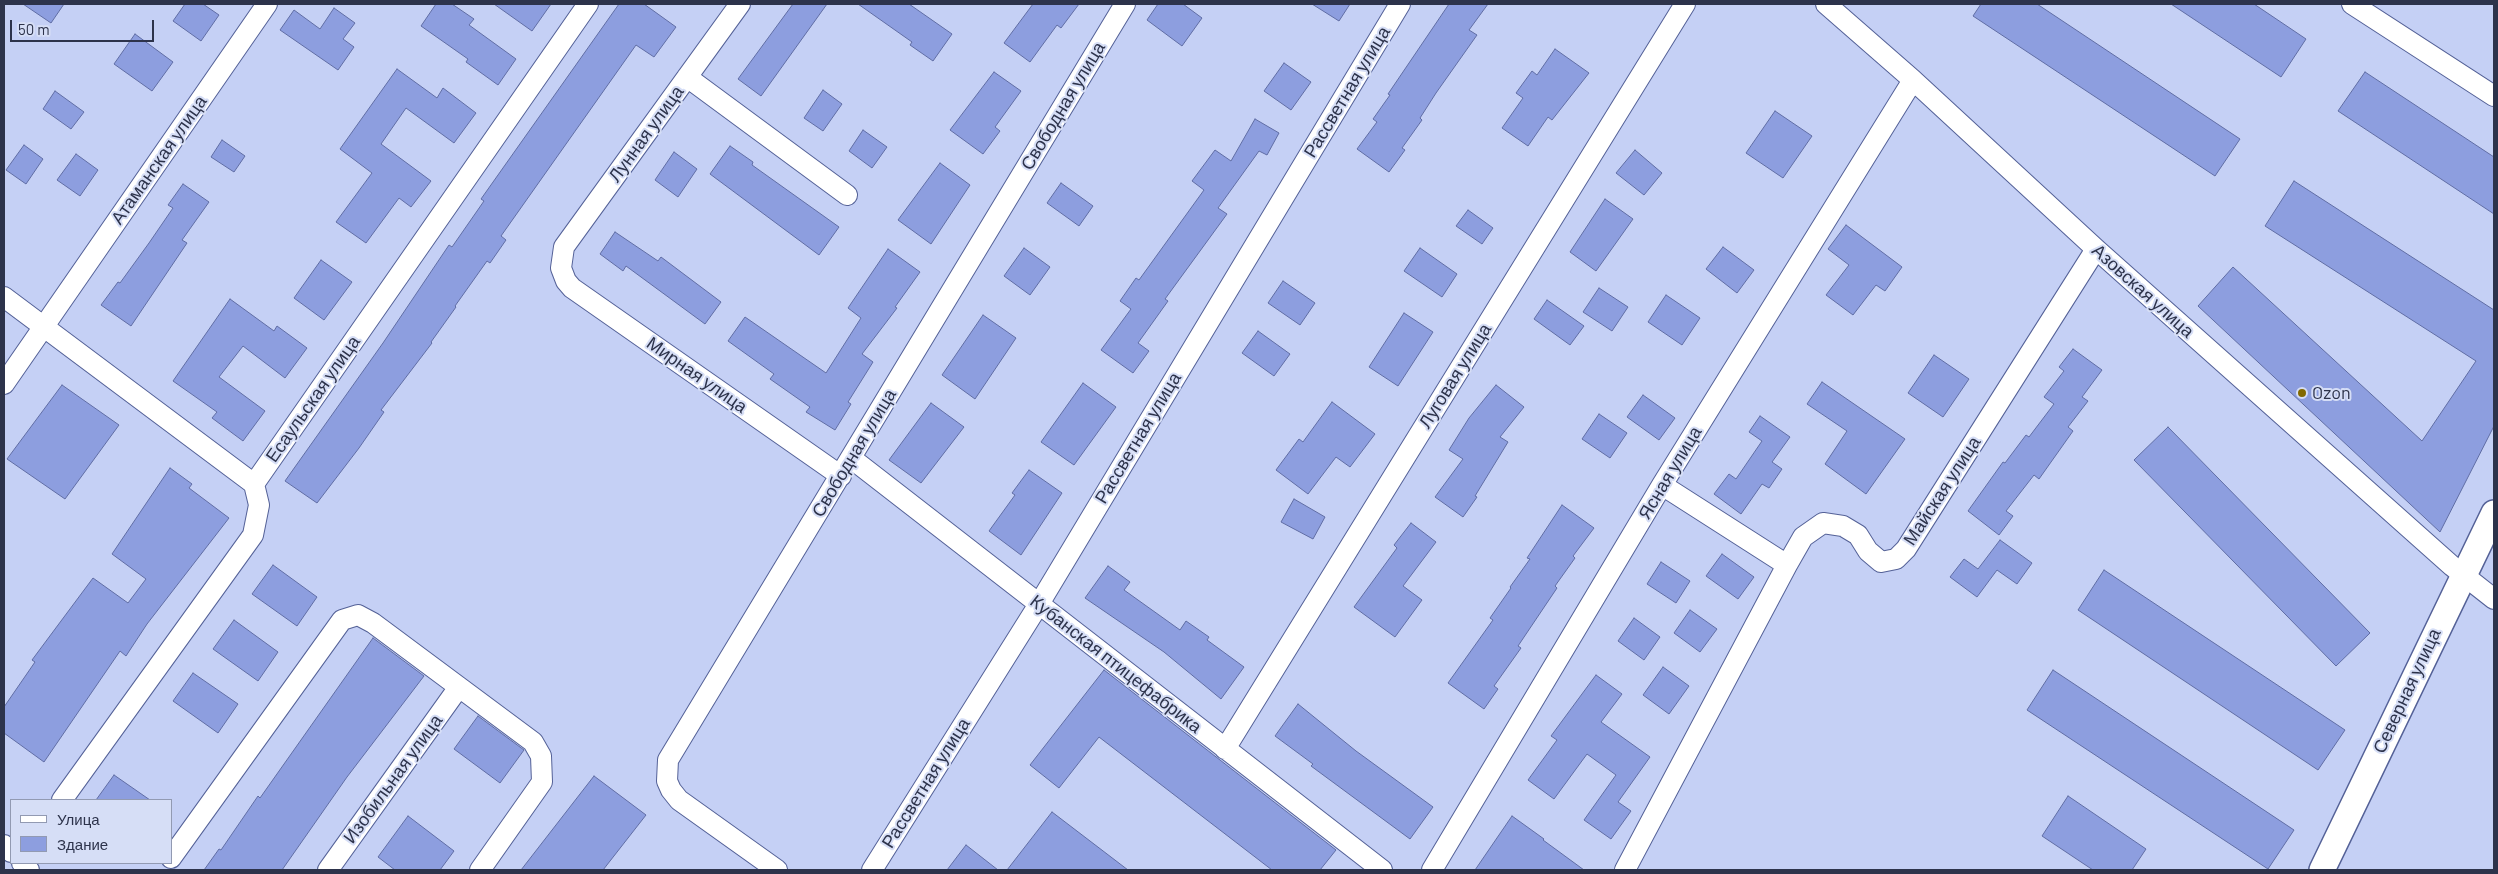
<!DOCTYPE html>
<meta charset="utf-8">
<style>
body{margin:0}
#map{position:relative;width:2498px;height:874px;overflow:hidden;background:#c5d0f5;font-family:Barlow,sans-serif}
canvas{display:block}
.frame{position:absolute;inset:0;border:5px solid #2d334b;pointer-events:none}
.legend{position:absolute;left:10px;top:799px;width:162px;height:65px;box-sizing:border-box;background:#d6def6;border:1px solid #929ab2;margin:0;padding:6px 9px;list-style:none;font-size:15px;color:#2d334b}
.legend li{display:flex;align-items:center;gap:10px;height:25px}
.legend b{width:25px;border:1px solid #929ab2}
.scale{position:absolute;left:10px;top:20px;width:144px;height:22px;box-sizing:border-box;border:2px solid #2d334b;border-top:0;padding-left:6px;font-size:15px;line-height:18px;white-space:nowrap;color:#2d334b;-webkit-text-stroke:4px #d6def6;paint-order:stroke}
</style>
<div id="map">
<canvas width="2498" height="874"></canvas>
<div class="frame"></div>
<ul class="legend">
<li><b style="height:6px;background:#fff"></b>Улица</li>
<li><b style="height:14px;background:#8d9edf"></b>Здание</li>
</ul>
<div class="scale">50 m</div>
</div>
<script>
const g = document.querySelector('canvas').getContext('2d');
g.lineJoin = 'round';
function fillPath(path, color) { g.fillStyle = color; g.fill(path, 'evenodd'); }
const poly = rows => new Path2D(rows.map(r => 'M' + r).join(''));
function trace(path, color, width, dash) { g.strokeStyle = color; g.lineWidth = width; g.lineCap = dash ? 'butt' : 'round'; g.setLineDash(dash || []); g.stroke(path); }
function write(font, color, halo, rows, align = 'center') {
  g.font = font + ' Barlow,sans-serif'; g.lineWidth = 4; g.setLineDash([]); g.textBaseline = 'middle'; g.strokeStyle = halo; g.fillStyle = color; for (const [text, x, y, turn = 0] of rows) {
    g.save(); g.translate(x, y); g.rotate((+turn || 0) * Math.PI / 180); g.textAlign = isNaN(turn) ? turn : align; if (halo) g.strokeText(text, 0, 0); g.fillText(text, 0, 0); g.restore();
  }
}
const building = poly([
 [23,4,64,4,51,23,23,4],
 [185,4,203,4,219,15,201,41,173,21,185,4],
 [436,4,452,4,474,19,469,25,516,59,498,85,466,62,468,59,421,26,436,4],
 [494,4,551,4,532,31,494,4],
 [619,4,644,4,676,27,654,57,636,45,501,236,506,240,490,263,487,261,455,306,456,307,431,342,432,343,381,410,384,412,359,448,317,503,285,481,383,343,449,245,452,247,484,201,481,199,619,4],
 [793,4,827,4,761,96,738,79,793,4],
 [858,4,909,4,952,34,933,61,910,45,912,42,858,4],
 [1033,4,1079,4,1061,28,1057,25,1030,62,1004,43,1033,4],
 [1158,4,1183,4,1202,18,1182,46,1147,20,1158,4],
 [1312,4,1350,4,1339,21,1312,4],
 [1449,4,1488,4,1469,30,1477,35,1436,93,1420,118,1422,120,1402,148,1405,150,1389,172,1357,149,1377,122,1373,119,1390,95,1388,94,1449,4],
 [1981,4,2037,4,2240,139,2215,176,1973,16,1981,4],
 [2171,4,2254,4,2306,39,2281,77,2171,4],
 [334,8,355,23,343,39,354,47,338,70,280,30,294,10,320,29,334,8],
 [135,34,173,62,152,91,114,64,135,34],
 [1555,49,1589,73,1552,120,1548,117,1528,146,1502,128,1523,98,1516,93,1532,71,1537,75,1555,49],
 [1284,63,1311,82,1291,110,1264,91,1284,63],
 [397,69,437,98,443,88,476,113,454,143,406,108,381,144,431,181,411,207,399,198,366,243,336,222,372,173,340,149,397,69],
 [994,72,1021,91,995,127,1000,131,983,154,950,130,994,72],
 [2365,72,2494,157,2494,214,2338,111,2365,72],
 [823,90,842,104,823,131,804,118,823,90],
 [55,91,84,112,71,129,43,109,55,91],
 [1775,111,1812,136,1783,178,1746,153,1775,111],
 [1255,119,1279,133,1267,155,1259,151,1218,208,1227,214,1165,299,1168,301,1138,343,1149,351,1133,373,1101,350,1131,309,1120,301,1136,278,1139,280,1204,190,1192,181,1215,150,1231,161,1255,119],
 [863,130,887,147,872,168,849,151,863,130],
 [222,140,245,156,234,172,211,157,222,140],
 [24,145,43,159,26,184,6,170,24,145],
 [730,146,753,162,752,165,839,227,819,255,710,174,730,146],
 [1635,150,1662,173,1644,195,1616,173,1635,150],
 [674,152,697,169,678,197,655,180,674,152],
 [76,154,98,170,80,196,57,180,76,154],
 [940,163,970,185,931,244,898,220,940,163],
 [2294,181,2494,310,2494,426,2440,532,2198,306,2233,267,2422,441,2476,361,2265,226,2294,181],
 [1061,183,1093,206,1079,226,1047,203,1061,183],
 [183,184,209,202,182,240,187,243,131,326,101,305,118,282,120,283,149,243,173,208,168,205,183,184],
 [1605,199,1633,219,1596,271,1570,252,1605,199],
 [1468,210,1493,228,1482,244,1456,226,1468,210],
 [1846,225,1902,267,1885,291,1876,285,1853,315,1826,295,1849,265,1828,249,1846,225],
 [615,232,658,261,661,257,721,302,705,324,626,266,623,271,600,254,615,232],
 [1723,247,1754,270,1737,293,1706,269,1723,247],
 [1024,248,1050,267,1030,295,1004,276,1024,248],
 [1420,248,1457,274,1442,297,1404,271,1420,248],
 [888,249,920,272,895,307,897,308,862,354,873,362,848,402,851,404,835,430,806,412,810,407,770,379,774,374,728,341,745,317,826,373,861,318,848,308,888,249],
 [321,260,352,282,324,320,294,298,321,260],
 [1283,281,1315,303,1300,325,1268,303,1283,281],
 [1599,288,1628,307,1612,331,1583,312,1599,288],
 [1666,295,1700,318,1682,345,1648,322,1666,295],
 [230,299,274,331,277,326,307,348,285,378,243,346,219,377,265,411,243,441,212,418,217,412,173,381,230,299],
 [1547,300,1584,326,1570,345,1534,319,1547,300],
 [1404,313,1433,332,1398,386,1369,367,1404,313],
 [983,315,1016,338,975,399,942,375,983,315],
 [1258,331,1290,354,1274,376,1242,353,1258,331],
 [2073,349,2102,370,2082,397,2088,401,2068,427,2073,431,2039,479,2034,475,2006,511,2013,516,1999,535,1968,511,2003,462,2005,463,2026,435,2029,437,2054,404,2044,397,2064,371,2059,367,2073,349],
 [1934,355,1969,379,1943,417,1908,393,1934,355],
 [1822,382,1905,439,1866,494,1825,464,1847,431,1807,404,1822,382],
 [1083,383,1116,407,1074,465,1041,442,1083,383],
 [62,385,119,425,65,499,7,459,62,385],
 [1496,385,1524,407,1500,437,1508,442,1475,496,1477,497,1463,517,1435,497,1463,459,1449,450,1469,418,1496,385],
 [1643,395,1675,418,1659,440,1627,417,1643,395],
 [1332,402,1375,434,1350,467,1336,457,1308,494,1276,470,1299,439,1303,442,1332,402],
 [931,403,964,427,921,483,889,460,931,403],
 [1599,414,1627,433,1610,458,1582,439,1599,414],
 [1760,416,1790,437,1772,462,1782,469,1769,488,1762,484,1741,514,1714,494,1729,474,1736,479,1762,441,1749,432,1760,416],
 [2168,427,2370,633,2336,666,2134,460,2168,427],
 [170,468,192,484,189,488,229,518,147,624,126,656,120,651,44,762,4,733,4,707,35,662,32,660,93,578,128,603,146,579,112,554,170,468],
 [1029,470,1062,493,1021,555,989,531,1015,495,1012,493,1029,470],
 [1294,499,1325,517,1313,539,1281,522,1294,499],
 [1562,505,1594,528,1573,556,1575,558,1555,586,1557,588,1518,646,1521,648,1494,686,1498,689,1484,709,1448,683,1493,620,1490,618,1511,588,1510,587,1530,559,1527,558,1562,505],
 [1411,523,1436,542,1403,586,1422,600,1395,637,1354,607,1397,548,1394,545,1411,523],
 [2000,540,2032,563,2017,584,1997,570,1977,597,1950,577,1964,559,1978,569,2000,540],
 [1722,554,1754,577,1738,599,1706,576,1722,554],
 [1661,562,1690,581,1676,603,1647,584,1661,562],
 [273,565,317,597,297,626,252,594,273,565],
 [1108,566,1130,582,1124,590,1180,630,1186,621,1209,637,1207,640,1244,667,1221,699,1164,652,1085,598,1108,566],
 [2104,570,2345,730,2318,770,2078,610,2104,570],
 [1690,610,1717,629,1700,652,1674,633,1690,610],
 [1634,618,1660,637,1644,660,1618,641,1634,618],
 [234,620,278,652,258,681,213,649,234,620],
 [373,638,424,676,347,777,282,870,204,870,219,849,221,850,258,796,260,798,373,638],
 [1663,667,1689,686,1669,714,1643,695,1663,667],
 [1104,670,1336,850,1320,870,1272,870,1099,737,1059,788,1030,765,1104,670],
 [2053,670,2294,830,2268,869,2027,710,2053,670],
 [193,673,238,704,218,733,173,701,193,673],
 [1596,675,1622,694,1601,722,1650,757,1618,802,1631,811,1611,839,1584,820,1616,775,1587,754,1554,799,1528,780,1557,740,1551,736,1596,675],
 [1298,704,1356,751,1433,807,1410,839,1311,766,1313,764,1275,736,1298,704],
 [478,716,524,750,500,783,454,749,478,716],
 [114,775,150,800,96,800,114,775],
 [594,776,646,815,603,870,521,870,594,776],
 [2068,796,2146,849,2132,870,2093,870,2042,836,2068,796],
 [1052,812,1128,870,1007,870,1052,812],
 [408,816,454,851,440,870,395,870,378,857,408,816],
 [1512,816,1544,839,1543,840,1584,870,1475,870,1512,816],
 [966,845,998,870,947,870,966,845]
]);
fillPath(building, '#8d9edf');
trace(building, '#606da4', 1);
const minor = poly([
 [740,4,564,247,561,268,566,281,572,288,841,476],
 [1826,4,1913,80,2096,249,2452,566,2494,599],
 [2352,4,2494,96],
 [687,77,847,195],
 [4,297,254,484],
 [4,384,267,4],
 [851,458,1382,870],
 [1662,485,1787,565,1803,537,1823,523,1843,526,1858,535,1868,551,1881,562,1896,559,1906,549,2096,249],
 [1225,749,1685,4],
 [62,800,253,535,259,505,254,484,588,4],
 [4,845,11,852],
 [171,858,342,620,358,615,373,623,533,742,541,756,542,782,480,870],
 [22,863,29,870],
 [328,870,459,687],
 [777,870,679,800,671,790,667,781,668,760,1125,4],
 [872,870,1039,604,1400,4],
 [1432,870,1662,485,1913,80],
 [1625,870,1787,565]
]);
const tertiary = poly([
 [2322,870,2494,513]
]);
trace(minor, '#546197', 22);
trace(tertiary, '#546197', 28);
trace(minor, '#fff', 20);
trace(tertiary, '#fff', 25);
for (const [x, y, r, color] of [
 [2302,393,5,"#826901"]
]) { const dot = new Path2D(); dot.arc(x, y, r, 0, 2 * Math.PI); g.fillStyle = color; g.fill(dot); trace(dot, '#d6def6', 2); }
write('18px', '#2d334b', '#d6def6', [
 ["Рассветная улица",1347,92,-59],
 ["Свободная улица",1063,106,-59],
 ["Лунная улица",646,134,-54],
 ["Атаманская улица",159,160,-55],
 ["Азовская улица",2143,291,42],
 ["Мирная улица",697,375,35],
 ["Луговая улица",1455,376,-58],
 ["Есаульская улица",313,399,-55],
 ["Рассветная улица",1138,438,-59],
 ["Свободная улица",854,453,-59],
 ["Ясная улица",1670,473,-59],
 ["Майская улица",1942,491,-57],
 ["Кубанская птицефабрика",1116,664,38],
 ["Северная улица",2407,691,-65],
 ["Изобильная улица",393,779,-54],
 ["Рассветная улица",926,783,-58]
]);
write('18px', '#2d334b', '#d6def6', [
 ["Ozon",2312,393]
], 'left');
</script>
